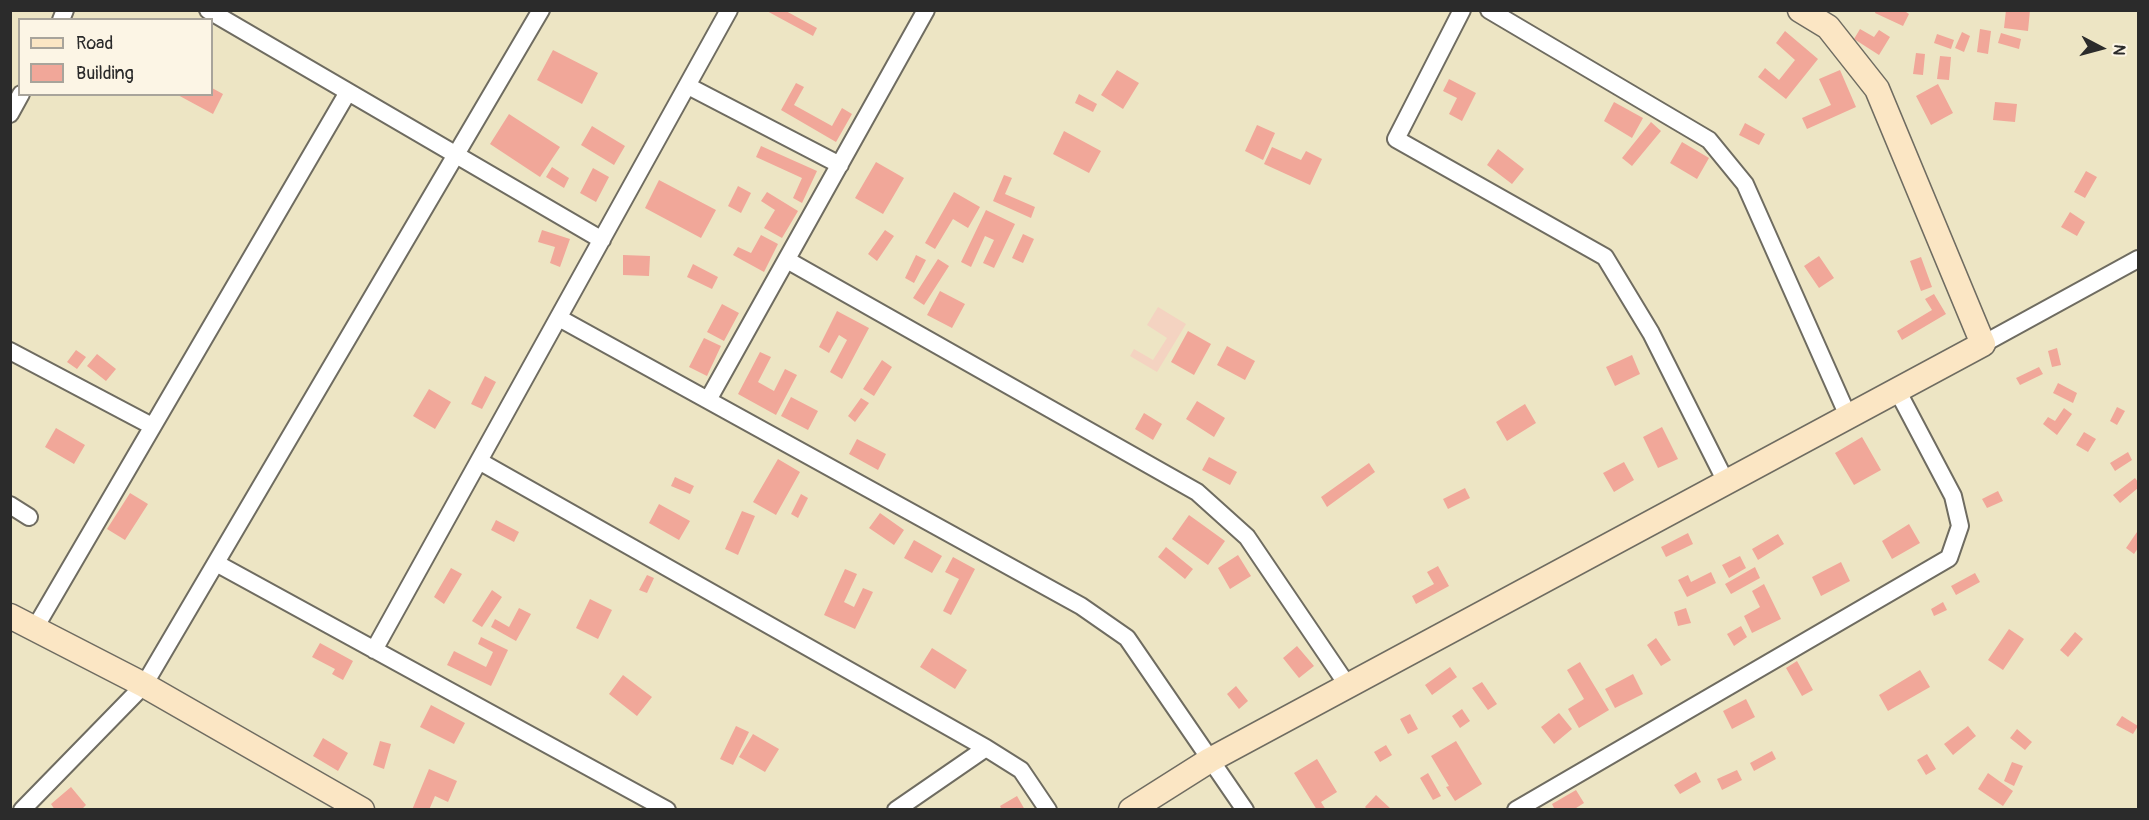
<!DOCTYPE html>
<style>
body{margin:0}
#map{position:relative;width:2149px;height:820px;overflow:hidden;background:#ede5c4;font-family:Pangolin,sans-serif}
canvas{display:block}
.frame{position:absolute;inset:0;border:12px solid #2b2b2b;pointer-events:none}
.legend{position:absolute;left:18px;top:18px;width:195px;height:78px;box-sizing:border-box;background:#fcf5e5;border:2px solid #a8a49b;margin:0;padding:8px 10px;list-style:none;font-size:18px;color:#2b2b2b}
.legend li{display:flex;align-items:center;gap:12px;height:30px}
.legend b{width:30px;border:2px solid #a8a49b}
.north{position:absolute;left:2071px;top:18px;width:60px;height:60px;-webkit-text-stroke:4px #fcf5e5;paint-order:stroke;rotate:96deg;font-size:16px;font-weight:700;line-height:24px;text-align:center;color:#2b2b2b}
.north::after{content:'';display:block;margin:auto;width:21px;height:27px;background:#2b2b2b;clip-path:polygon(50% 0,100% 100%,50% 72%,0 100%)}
</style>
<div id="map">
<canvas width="2149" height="820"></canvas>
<div class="frame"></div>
<ul class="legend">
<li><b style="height:8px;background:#fbe6c4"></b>Road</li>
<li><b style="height:16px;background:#f1a799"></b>Building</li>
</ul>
<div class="north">N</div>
</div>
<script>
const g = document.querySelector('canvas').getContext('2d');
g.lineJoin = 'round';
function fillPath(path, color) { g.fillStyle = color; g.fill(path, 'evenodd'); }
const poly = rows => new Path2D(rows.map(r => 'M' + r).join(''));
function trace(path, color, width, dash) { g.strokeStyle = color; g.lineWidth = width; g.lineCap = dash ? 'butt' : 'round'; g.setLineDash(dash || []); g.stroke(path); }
fillPath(poly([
 [1158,307,1186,324,1157,372,1130,356,1134,349,1153,360,1167,338,1147,325]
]), '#f4d3c1');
fillPath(poly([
 [765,10,784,10,817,28,813,36],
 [1876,10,1903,10,1909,14,1903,26,1875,13],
 [2006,10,2030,10,2028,31,2004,28],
 [1860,29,1874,37,1879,30,1890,37,1879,55,1854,39],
 [1980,29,1991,31,1988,54,1977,52],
 [1785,31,1818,59,1786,99,1758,77,1765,68,1779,80,1795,60,1776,43],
 [1962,32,1970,36,1964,52,1955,48],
 [2001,33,2021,39,2019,49,1998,43],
 [1937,34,1954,40,1951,49,1934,43],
 [553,50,598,73,582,104,537,80],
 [1916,53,1925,54,1923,75,1913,74],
 [1940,56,1951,57,1949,80,1937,79],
 [1117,70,1139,83,1123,109,1101,95],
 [1840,70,1856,107,1807,129,1802,118,1831,105,1819,79],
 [1449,79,1476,93,1462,121,1449,114,1457,98,1443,91],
 [796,83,804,87,794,105,832,126,842,108,852,114,836,142,781,110],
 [1938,84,1953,113,1931,125,1916,96],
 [212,88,223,94,213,114,176,94,212,94],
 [1079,94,1097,104,1093,112,1075,103],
 [1614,102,1643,118,1632,138,1604,121],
 [1995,102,2017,104,2015,122,1993,120],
 [509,114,560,147,540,177,490,144],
 [1651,122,1661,131,1632,166,1622,158],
 [1745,123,1765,134,1759,145,1739,135],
 [1257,125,1275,133,1263,160,1245,151],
 [592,126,625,146,614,165,581,145],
 [1064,131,1101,151,1089,173,1053,154],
 [1682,142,1709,158,1697,179,1670,163],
 [761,146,817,171,802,203,793,198,802,178,756,157],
 [1272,147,1301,160,1306,151,1322,159,1310,185,1264,164],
 [1498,149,1524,169,1512,184,1487,165],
 [876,162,904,178,883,214,855,198],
 [552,167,569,178,564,188,546,177],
 [593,168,609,177,596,202,580,193],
 [2086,171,2097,177,2085,198,2074,192],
 [1004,175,1012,178,1005,194,1035,207,1031,218,993,201],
 [659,180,716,210,701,238,645,208],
 [738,186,751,193,741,213,728,206],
 [767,192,798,211,782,238,764,228,775,210,761,201],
 [954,192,980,207,968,228,953,219,935,249,925,243],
 [986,210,1015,224,994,268,983,263,994,240,985,236,971,267,961,262],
 [2070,212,2085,222,2077,236,2061,227],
 [542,230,570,239,560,267,550,263,555,247,538,242],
 [885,230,894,236,877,261,868,254],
 [1023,234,1034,239,1023,263,1012,258],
 [761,235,778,244,764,272,733,255,738,247,751,253],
 [623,255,650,256,649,276,623,275],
 [916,255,926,260,914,283,905,278],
 [1819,256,1834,278,1819,288,1804,266],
 [1921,257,1932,287,1921,291,1910,261],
 [938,259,949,266,924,305,913,298],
 [693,264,718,277,712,289,687,277],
 [940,291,965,304,952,328,927,315],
 [1934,294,1946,314,1902,340,1897,331,1932,310,1925,299],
 [722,304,739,313,724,341,707,332],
 [837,311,869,328,842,379,830,372,847,340,839,335,829,353,819,347],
 [1188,331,1211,344,1194,375,1171,362],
 [704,338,721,346,707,376,689,367],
 [1227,346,1255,361,1245,380,1217,365],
 [2057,348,2061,365,2052,367,2048,351],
 [76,350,86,357,77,369,67,362],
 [760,352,771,357,758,382,774,391,785,369,797,375,776,415,738,394],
 [97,354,116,369,106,381,87,366],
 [1632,355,1640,374,1615,386,1606,367],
 [882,360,892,367,874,396,863,389],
 [2039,367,2043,374,2020,385,2016,378],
 [485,376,496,382,482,409,471,404],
 [2058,383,2077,393,2073,403,2053,393],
 [429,389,451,402,435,429,413,416],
 [791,397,818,411,808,430,781,416],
 [861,398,869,403,855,422,848,416],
 [1197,401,1225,418,1214,437,1186,419],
 [1525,404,1536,423,1507,441,1496,422],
 [2117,407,2125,411,2117,425,2110,421],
 [2064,408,2072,414,2057,435,2043,424,2048,417,2055,421],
 [1144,413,1162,424,1153,440,1135,429],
 [1662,427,1678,459,1658,468,1643,437],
 [56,428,85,445,74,464,45,447],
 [2084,432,2096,439,2088,452,2076,445],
 [1862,437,1881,470,1854,485,1835,453],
 [857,439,886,454,878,470,849,454],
 [2128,452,2132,460,2115,471,2110,463],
 [1209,457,1237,472,1230,485,1202,470],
 [778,459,800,472,776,515,753,502],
 [1624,462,1634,480,1614,492,1603,473],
 [1369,463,1375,472,1327,507,1321,497],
 [675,477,694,486,690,494,671,486],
 [2135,478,2138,482,2138,488,2120,503,2113,495],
 [1465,488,1470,498,1448,509,1443,499],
 [1998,491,2003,501,1987,508,1982,499],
 [130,493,148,504,125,540,107,529],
 [801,494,808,498,798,518,791,514],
 [659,504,690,521,679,540,649,523],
 [742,511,755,516,738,555,725,549],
 [880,513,904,530,894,545,869,528],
 [1189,515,1225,541,1208,565,1172,539],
 [496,520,519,532,514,542,491,530],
 [1909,524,1920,543,1892,559,1882,541],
 [2137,532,2138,548,2134,554,2126,548],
 [1688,533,1693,544,1666,557,1661,547],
 [1778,534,1784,544,1758,560,1752,549],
 [914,540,942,556,932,573,904,558],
 [1166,547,1193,569,1185,579,1158,557],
 [1238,555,1251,576,1230,589,1218,568],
 [1740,556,1746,568,1729,578,1722,565],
 [953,557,975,569,951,615,943,611,959,579,945,572],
 [1841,562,1850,581,1821,596,1812,577],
 [1438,566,1449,586,1416,604,1412,596,1434,584,1427,572],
 [1755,567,1760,578,1731,594,1725,584],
 [451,568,462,574,444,604,434,597],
 [845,569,857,574,844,602,854,607,863,588,873,592,855,629,824,615],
 [1711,572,1716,583,1687,597,1678,580,1688,575,1691,582],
 [1975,573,1980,582,1956,595,1951,586],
 [647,575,654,578,647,593,639,590],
 [1764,584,1781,619,1752,633,1744,616,1760,607,1752,591],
 [492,590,502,597,482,627,472,621],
 [590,599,612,610,598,639,576,628],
 [1943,602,1947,610,1934,616,1931,609],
 [519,608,531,614,516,641,491,627,495,619,509,627],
 [1686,608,1691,623,1678,626,1674,612],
 [1741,626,1747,637,1734,646,1727,634],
 [2009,629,2024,639,2003,670,1988,660],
 [2075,632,2083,639,2068,657,2060,650],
 [481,637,508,650,491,686,447,665,454,651,486,667,493,652,478,644],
 [1656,638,1671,660,1661,666,1647,645],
 [320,643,353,661,343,680,332,674,335,669,312,657],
 [1297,646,1314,666,1299,678,1283,658],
 [932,648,967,670,955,689,920,667],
 [1797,661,1813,690,1802,696,1786,668],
 [1580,662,1609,710,1579,728,1568,709,1584,699,1567,670],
 [1450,667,1457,677,1432,695,1425,685],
 [1920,670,1930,687,1888,711,1879,695],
 [1633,674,1643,694,1615,708,1605,689],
 [623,675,652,697,637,716,609,694],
 [1482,682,1497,704,1488,710,1472,688],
 [1236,686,1248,701,1239,709,1227,694],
 [1746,699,1755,717,1732,729,1723,711],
 [431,705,465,723,454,744,420,727],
 [1462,709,1470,721,1460,728,1452,716],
 [1559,713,1572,729,1554,744,1541,727],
 [1410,714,1418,729,1408,734,1400,719],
 [2122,716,2138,726,2133,734,2116,725],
 [736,726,749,732,733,765,720,759],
 [1968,726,1976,736,1953,755,1944,744],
 [2017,729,2032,742,2025,750,2010,738],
 [753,734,779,749,765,772,739,757],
 [323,738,348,753,338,771,313,756],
 [380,741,391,744,384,769,373,765],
 [1456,741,1482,784,1455,801,1446,787,1449,786,1431,756],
 [1386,745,1392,755,1380,762,1374,752],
 [1772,751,1776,759,1754,771,1750,763],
 [1927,754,1936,769,1926,775,1917,760],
 [1317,759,1337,792,1321,802,1326,810,1317,810,1294,773],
 [2012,762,2023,766,2014,786,2004,781],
 [429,769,457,781,448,802,435,796,429,810,412,810],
 [1737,770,1742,780,1722,790,1717,779],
 [1696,772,1701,782,1680,794,1674,785],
 [1428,773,1441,796,1433,800,1420,778],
 [1988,773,2013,791,2003,806,1978,789],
 [71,787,86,805,81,810,55,810,51,804],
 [1576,790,1584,803,1573,810,1555,810,1552,804],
 [1376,795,1392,810,1368,810,1365,807],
 [1017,796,1025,810,1002,810,1000,806]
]), '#f1a799');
const street = poly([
 [208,10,602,240],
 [1462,10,1396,139,1605,257,1651,333,1726,482],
 [1489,10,1709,140,1745,184,1848,416],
 [61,20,65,10],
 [688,86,840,165],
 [10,114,21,94],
 [787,260,1197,492,1247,537,1348,686],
 [559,318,1081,606,1127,638,1245,810],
 [1983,344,2138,259],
 [10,351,152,426],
 [708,400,926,10],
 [479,461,986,748,1021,770,1048,810],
 [10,505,29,517],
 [216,563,667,810],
 [35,628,348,92],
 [374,650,729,10],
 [22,810,144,685,541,10],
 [896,810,986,748],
 [1516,810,1949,558,1960,526,1953,496,1897,390]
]);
const secondary = poly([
 [10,616,144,685,362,810],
 [1131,810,1210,760,1983,344,1877,89,1828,27,1800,10]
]);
trace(street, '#6f6c61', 20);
trace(secondary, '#6f6c61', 27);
trace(street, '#fff', 16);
trace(secondary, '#fbe6c4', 24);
</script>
